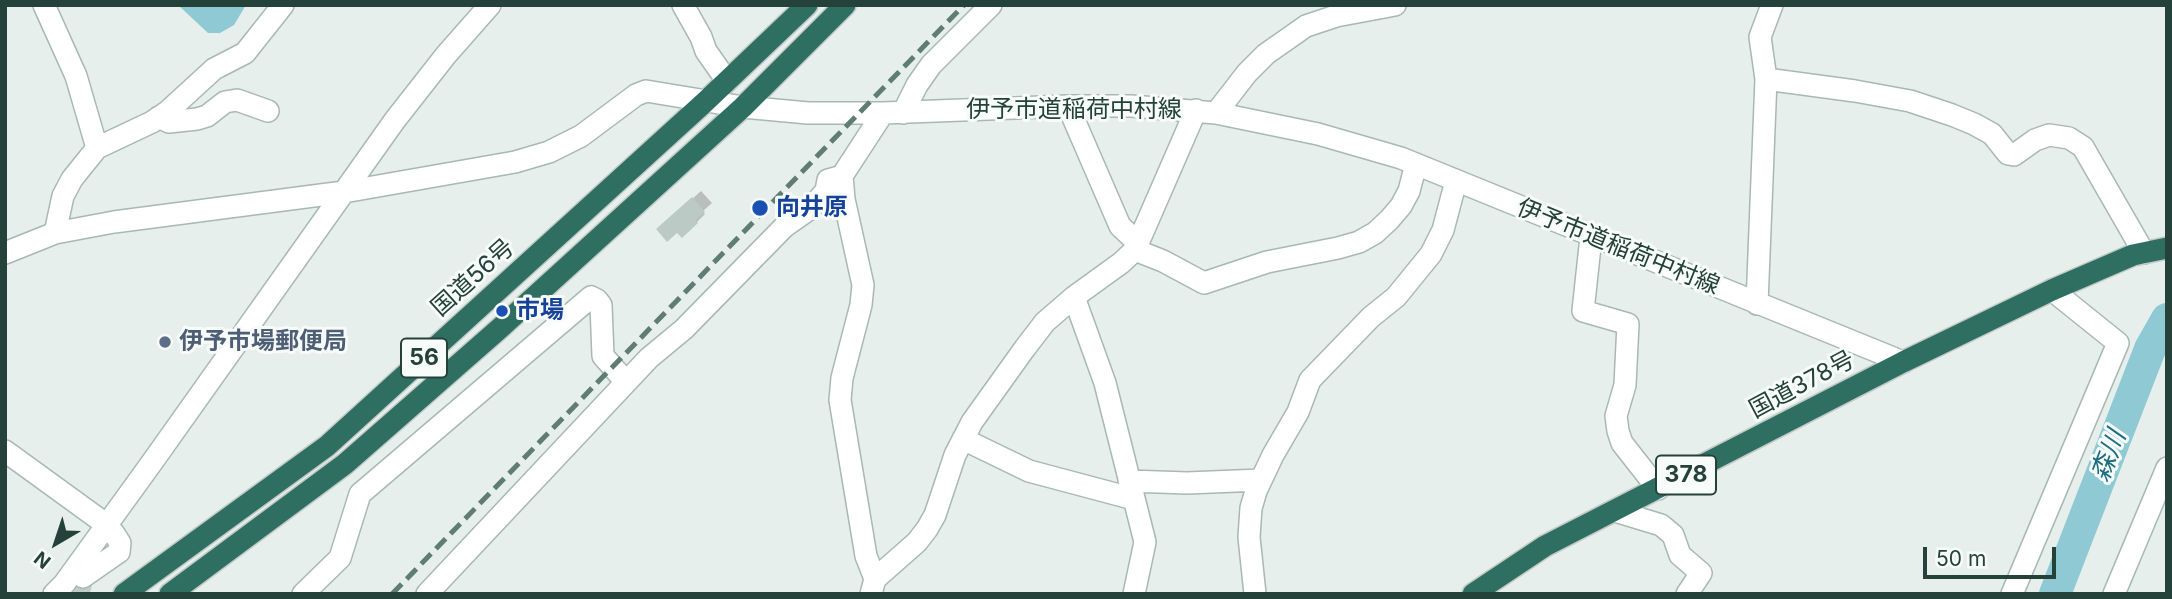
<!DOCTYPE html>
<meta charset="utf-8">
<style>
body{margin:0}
#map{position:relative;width:2172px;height:599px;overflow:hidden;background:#e6efeb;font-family:Inter,sans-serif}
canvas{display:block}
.frame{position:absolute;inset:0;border:7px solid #24423a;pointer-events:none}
.north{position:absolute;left:21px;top:508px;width:70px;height:70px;-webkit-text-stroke:5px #f7fbf9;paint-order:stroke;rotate:219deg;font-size:19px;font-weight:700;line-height:28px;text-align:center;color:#24423a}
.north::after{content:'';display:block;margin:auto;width:24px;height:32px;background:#24423a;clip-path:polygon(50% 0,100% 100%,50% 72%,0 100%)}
.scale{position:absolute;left:1923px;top:547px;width:133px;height:32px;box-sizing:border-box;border:4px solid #24423a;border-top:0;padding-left:9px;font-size:21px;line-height:24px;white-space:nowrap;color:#24423a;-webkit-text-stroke:5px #f7fbf9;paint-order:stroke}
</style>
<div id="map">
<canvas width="2172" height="599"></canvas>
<div class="frame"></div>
<div class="north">N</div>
<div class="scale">50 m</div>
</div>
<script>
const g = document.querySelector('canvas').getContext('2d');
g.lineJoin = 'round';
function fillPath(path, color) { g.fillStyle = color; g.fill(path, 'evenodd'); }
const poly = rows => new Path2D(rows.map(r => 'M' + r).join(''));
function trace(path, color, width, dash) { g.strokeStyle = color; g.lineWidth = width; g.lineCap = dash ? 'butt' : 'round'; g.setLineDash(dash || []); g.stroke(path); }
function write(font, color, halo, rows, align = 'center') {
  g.font = font + ' Inter,"Noto Sans JP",sans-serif'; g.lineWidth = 6; g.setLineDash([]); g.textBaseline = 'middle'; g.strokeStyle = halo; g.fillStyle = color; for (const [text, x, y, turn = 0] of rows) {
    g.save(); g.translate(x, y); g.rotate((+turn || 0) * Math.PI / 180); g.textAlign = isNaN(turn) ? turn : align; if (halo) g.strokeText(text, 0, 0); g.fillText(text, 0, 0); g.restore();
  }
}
fillPath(poly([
 [178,5,246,5,234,25,220,33,208,33]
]), '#8ec9d4');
fillPath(poly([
 [701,191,712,203,702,212,705,214,697,222,667,222]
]), '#0003');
trace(poly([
 [2055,594,2150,349,2167,319]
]), '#8ec9d4', 32);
fillPath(poly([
 [692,197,705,212,695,220,698,223,682,238,677,233,667,242,656,229]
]), '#bbcac4');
trace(poly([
 [79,594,83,577]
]), '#bfccc8', 21, [21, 10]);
const minor = poly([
 [44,5,76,76,97,148],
 [683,5,701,37,706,51,727,81],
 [1766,79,1855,91,1910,101,1952,115,1974,124,1992,134,2008,154,2014,155,2035,140,2049,135,2069,138,2083,147,2144,253],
 [1068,106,1120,226,1138,243],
 [903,113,917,85,931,65,991,5],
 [1216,113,1247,73,1266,54,1306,26,1336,16,1395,5],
 [159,117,169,122,197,119,207,116,225,102,237,100,268,111],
 [55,233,63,196,72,179,97,148,152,122,167,112,214,69,245,53,283,5],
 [1591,237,1583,311,1628,324,1625,385,1616,416,1618,431,1622,443,1658,489],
 [1135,250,1163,261,1204,283,1267,262,1338,248,1359,242,1375,233,1389,220,1401,206,1409,191,1416,164],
 [5,253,55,233,114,222,344,192,515,162,549,152,581,136,636,95,646,91,743,107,808,113,883,113,1068,106,1131,106,1216,113,1318,134,1401,158,1903,362],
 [1074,297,1105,383,1145,542,1134,594],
 [1757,304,1766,79,1760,37,1772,5],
 [963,439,1029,471,1134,499],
 [5,451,107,525,115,535,120,543,119,552,83,577],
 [1129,481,1187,483,1261,480],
 [1615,511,1661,525,1673,535,1680,555,1701,573,1687,594],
 [875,579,866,556,840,400,842,378,861,305,863,285,844,199,842,176,883,113],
 [54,594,64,584,153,461,395,120,446,55,490,5],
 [303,594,340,558,360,494,591,297,597,300,601,305,603,356,626,382],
 [427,594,649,358,684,329,784,227,811,208,826,191,828,180,842,176],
 [871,594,875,579,917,542,927,529,935,515,955,455,972,422,1025,348,1045,322,1074,297,1121,263,1135,250,1196,110],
 [1255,594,1249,537,1251,508,1256,491,1273,455,1298,412,1310,380,1371,317,1396,297,1431,254,1443,230,1456,181],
 [2012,594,2118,343,2052,290],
 [2114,594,2167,468]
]);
const highway = poly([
 [124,594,327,446,706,101,807,5],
 [170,594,345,464,499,329,743,107,845,5],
 [1473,594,1545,546,1903,362,2052,290,2133,255,2167,248]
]);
trace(minor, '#a8b8b2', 24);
trace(highway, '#c2cac8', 24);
trace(minor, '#fff', 21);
trace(highway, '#2f6f62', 21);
trace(poly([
 [392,594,964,5]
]), '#5f7d75', 5, [14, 7]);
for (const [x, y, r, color] of [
 [760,208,9,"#1a4fb4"],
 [502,311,7,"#1a4fb4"],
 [165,342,7,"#5c6f8a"]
]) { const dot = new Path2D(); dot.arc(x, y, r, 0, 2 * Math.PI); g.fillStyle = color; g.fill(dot); trace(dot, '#f7fbf9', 2.5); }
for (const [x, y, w] of [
 [424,358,46],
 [1686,475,60]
]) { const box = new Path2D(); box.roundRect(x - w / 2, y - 19.5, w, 39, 5); g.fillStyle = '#f7fbf9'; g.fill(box); trace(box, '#24423a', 2); }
write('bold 23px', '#24423a', null, [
 ["56",424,358],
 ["378",1686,475]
]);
write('24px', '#24423a', '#f7fbf9', [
 ["伊予市道稲荷中村線",1074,110],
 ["伊予市道稲荷中村線",1618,247,22],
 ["国道56号",473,278,-42],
 ["国道378号",1802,385,-28]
]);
write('bold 24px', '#164399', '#f7fbf9', [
 ["向井原",776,208],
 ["市場",516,311]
], 'left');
write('bold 24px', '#4e5e75', '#f7fbf9', [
 ["伊予市場郵便局",179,342]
], 'left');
write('italic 26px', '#1c6f80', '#f7fbf9', [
 ["森川",2109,456,-69]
]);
</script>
